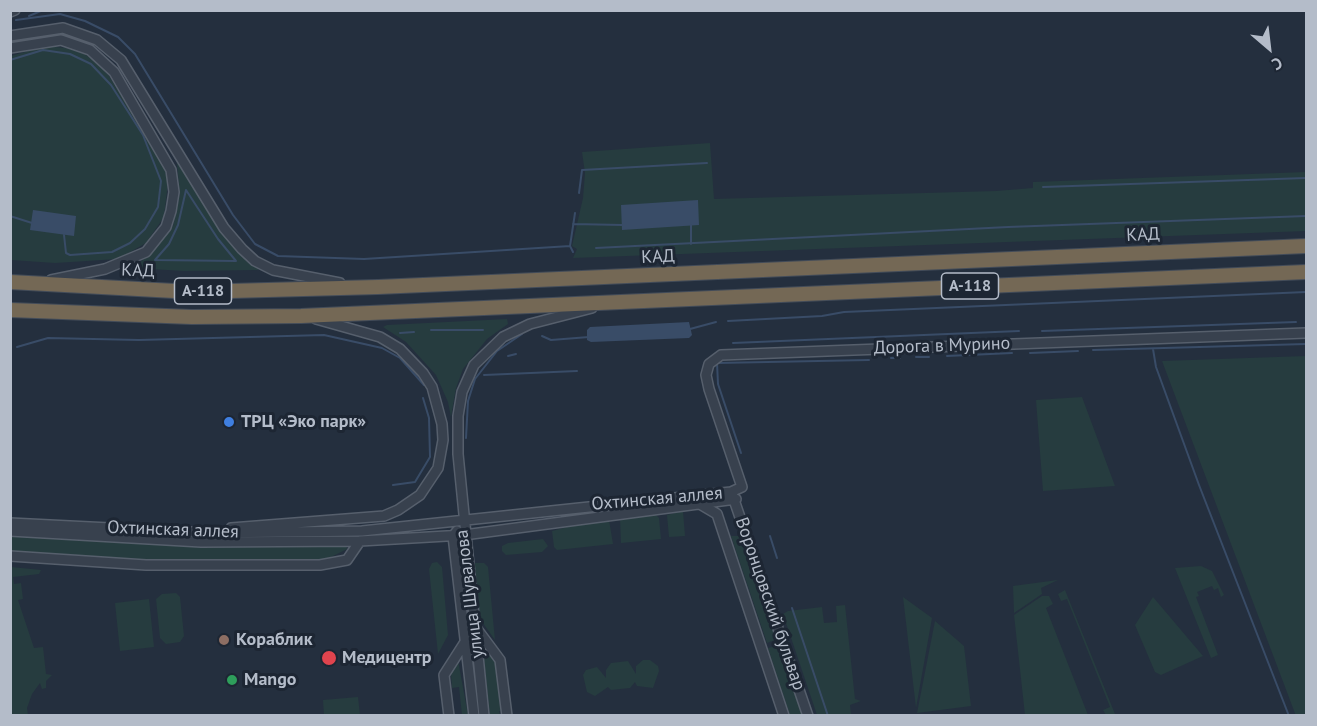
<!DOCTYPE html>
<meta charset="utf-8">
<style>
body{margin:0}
#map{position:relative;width:1317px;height:726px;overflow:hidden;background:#242f3e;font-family:"PT Sans",sans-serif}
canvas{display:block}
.frame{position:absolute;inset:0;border:12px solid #b4bcc9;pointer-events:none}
.north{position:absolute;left:1239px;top:18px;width:60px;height:60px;-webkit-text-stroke:4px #1d2633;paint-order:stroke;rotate:152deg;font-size:16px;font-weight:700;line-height:24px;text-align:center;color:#b4bcc9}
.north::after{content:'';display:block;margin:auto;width:21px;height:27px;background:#b4bcc9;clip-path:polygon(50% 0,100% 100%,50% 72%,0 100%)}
</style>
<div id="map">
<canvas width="1317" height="726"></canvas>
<div class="frame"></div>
<div class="north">С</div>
</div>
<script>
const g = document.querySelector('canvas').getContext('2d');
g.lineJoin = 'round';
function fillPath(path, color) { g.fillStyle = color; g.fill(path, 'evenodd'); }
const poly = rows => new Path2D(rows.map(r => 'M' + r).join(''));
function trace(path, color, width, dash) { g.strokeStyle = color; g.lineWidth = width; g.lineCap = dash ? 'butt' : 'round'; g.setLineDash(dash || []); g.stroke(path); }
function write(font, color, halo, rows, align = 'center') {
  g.font = font + ' "PT Sans",sans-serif'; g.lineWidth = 6; g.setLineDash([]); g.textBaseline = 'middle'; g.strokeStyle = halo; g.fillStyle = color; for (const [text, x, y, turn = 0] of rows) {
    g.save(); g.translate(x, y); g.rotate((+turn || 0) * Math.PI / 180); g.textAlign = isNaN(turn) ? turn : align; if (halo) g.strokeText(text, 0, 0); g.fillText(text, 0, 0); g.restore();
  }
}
fillPath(poly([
 [45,46,66,48,84,54,96,62,109,76,162,161,168,182,164,217,146,243,118,259,55,263,11,260,11,56],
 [710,143,714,199,996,191,1033,188,1033,182,1306,172,1306,231,573,258,577,249,572,246,583,198,585,173,582,152],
 [179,161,237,250,258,268,258,270,184,271,133,268,156,249,173,226,180,194,177,164],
 [507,319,508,324,487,339,463,369,456,388,451,417,448,402,436,375,406,342,383,327,387,325],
 [1306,356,1306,715,1296,716,1162,361],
 [1082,397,1115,486,1043,491,1036,400],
 [683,511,685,536,669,537,667,515],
 [655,514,659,518,661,539,621,543,620,519],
 [609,520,613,544,557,550,554,547,552,531,586,522],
 [10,535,201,545,320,544,346,546,347,549,325,560,200,562,99,558,11,551],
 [731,536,739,536,777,639,767,643],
 [543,539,548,546,542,552,506,555,502,551,502,546,508,543],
 [437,562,442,567,448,635,438,654,429,569,432,563],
 [474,563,484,563,488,567,495,640,480,619],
 [1201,566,1212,571,1224,595,1221,597,1218,588,1214,590,1212,586,1197,592,1199,596,1196,597,1218,655,1211,658,1175,568],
 [11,567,41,570,39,574,13,577,14,584,21,583,23,599,18,600,34,648,43,647,46,674,52,675,46,681,46,688,42,689,40,683,32,694,27,708,28,715,11,715],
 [1058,580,1041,588,1042,594,1014,613,1013,586],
 [1065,590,1115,714,1113,715,1106,715,1103,710,1110,707,1067,599,1061,601,1058,594],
 [176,593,180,597,184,636,180,642,166,644,160,638,156,599,162,594],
 [1042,596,1049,596,1053,604,1046,608,1088,715,1025,715,1014,615],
 [903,597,932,618,916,708],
 [1153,597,1203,656,1161,675,1155,672,1135,625],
 [149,599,154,647,120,651,115,603],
 [845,605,855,699,861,701,850,705,851,715,817,715,783,614,788,611,822,607,824,623,837,622,836,606],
 [935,621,964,646,971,706,917,713],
 [482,642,496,663,502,711,499,711,500,715,490,715],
 [779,645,802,715,790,715,768,648],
 [456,660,458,660,468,715,462,715,459,687,452,688,451,673],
 [643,660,650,660,658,666,659,671,653,688,637,686,635,682,630,688,611,690,608,687,595,696,587,692,583,675,586,670,597,667,606,678,606,670,611,663,628,661,636,674,636,666],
 [358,697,360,715,324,715,323,700]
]), '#263c3f');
fillPath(poly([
 [698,200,699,225,622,230,621,205],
 [33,210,76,216,74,236,30,230],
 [689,322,692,335,689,338,591,342,587,340,587,330,590,327]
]), '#394c67');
trace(poly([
 [710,10,710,11],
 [29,16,43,10],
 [16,20,60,14,85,21,118,37,135,54,233,215,255,244,278,256,364,259,570,246,575,213],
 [10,60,43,50,70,54,91,64,111,85,143,135,161,181,158,207,145,229,130,243,112,252,70,255,66,253,64,235],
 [10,181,11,183],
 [1043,187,1306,178],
 [579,193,582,170,707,163],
 [10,205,11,199],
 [10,216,32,223],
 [573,224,622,225],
 [691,225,691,244],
 [570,246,573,252],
 [596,248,1008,227,1306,216],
 [155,260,169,244,178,225,186,190,218,239,236,261],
 [155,260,236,261],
 [728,321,822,316,844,312,1306,292],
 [690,329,716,322],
 [431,330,483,330],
 [1042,331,1296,322],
 [400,333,414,332],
 [542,336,551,340,589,337],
 [733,343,1019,331],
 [17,347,48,338,139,340,324,335,382,348,400,358,424,385],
 [1153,349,1156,367,1199,485,1289,716],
 [1093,350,1306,344],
 [1030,353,1078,351],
 [508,356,516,354],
 [947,356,1012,353],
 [916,357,929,357],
 [891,358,900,358],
 [484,375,577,371],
 [466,438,468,401,475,379,497,351,522,334],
 [741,453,718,384,717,363,869,360],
 [393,485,415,482,430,457,429,418,423,398],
 [770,536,777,558],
 [792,608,828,716]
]), '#394c67', 2);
const minor = poly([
 [10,12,15,10],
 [10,36,63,28,97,40,121,60,224,228,242,249,255,261,273,270,340,283],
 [10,48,61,40,90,50,114,72,171,170,174,192,171,211,166,227,146,252,105,269,51,280],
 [742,487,709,389,706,375,709,364,721,355,1306,333],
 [732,494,808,716],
 [700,504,717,514,784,716],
 [10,523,210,533,362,531,731,492,742,487],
 [231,528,384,516,398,510,420,495,438,468,443,440,442,424,432,387,423,373,400,349,380,337,316,319],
 [10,531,201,542,360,541,464,535,736,499],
 [457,531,453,536,474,716],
 [10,556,146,565,320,565,347,560,360,541],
 [474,625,500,660,507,716],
 [449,716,444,675,467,639],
 [484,716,458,454,458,416,462,392,474,365,503,337,530,324,592,308]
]);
const highway = poly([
 [10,282,193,292,378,287,1306,246],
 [10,310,192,317,301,316,1306,272]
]);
trace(minor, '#565f6c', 12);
trace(highway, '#434c59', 16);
trace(minor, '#38414e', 9);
trace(highway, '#746855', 14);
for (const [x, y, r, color] of [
 [229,422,6,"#3f7fe0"],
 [224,640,6,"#8d6e63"],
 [329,658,8,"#e0444e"],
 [232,680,6,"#2e9e5b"]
]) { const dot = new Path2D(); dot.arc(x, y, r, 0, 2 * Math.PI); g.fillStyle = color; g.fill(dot); trace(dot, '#1d2633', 2); }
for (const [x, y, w] of [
 [970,286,57],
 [203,291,57]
]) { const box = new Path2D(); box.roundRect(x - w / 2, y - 13, w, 26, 4.5); g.fillStyle = '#1d2633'; g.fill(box); trace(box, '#b4bcc9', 1.5); }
write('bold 16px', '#b4bcc9', null, [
 ["А-118",970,286],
 ["А-118",203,291]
]);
write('18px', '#b4bcc9', '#1d2633', [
 ["КАД",1143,235,-3],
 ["КАД",658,257,-3],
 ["КАД",138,271,2],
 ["Дорога в Мурино",942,346,-2],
 ["Охтинская аллея",657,499,-5],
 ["Охтинская аллея",173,530,2],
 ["улица Шувалова",470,594,-97],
 ["Воронцовский бульвар",770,604,71]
]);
write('bold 18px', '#b4bcc9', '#1d2633', [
 ["ТРЦ «Эко парк»",241,422],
 ["Кораблик",236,640],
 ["Медицентр",342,658],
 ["Mango",244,680]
], 'left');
</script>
